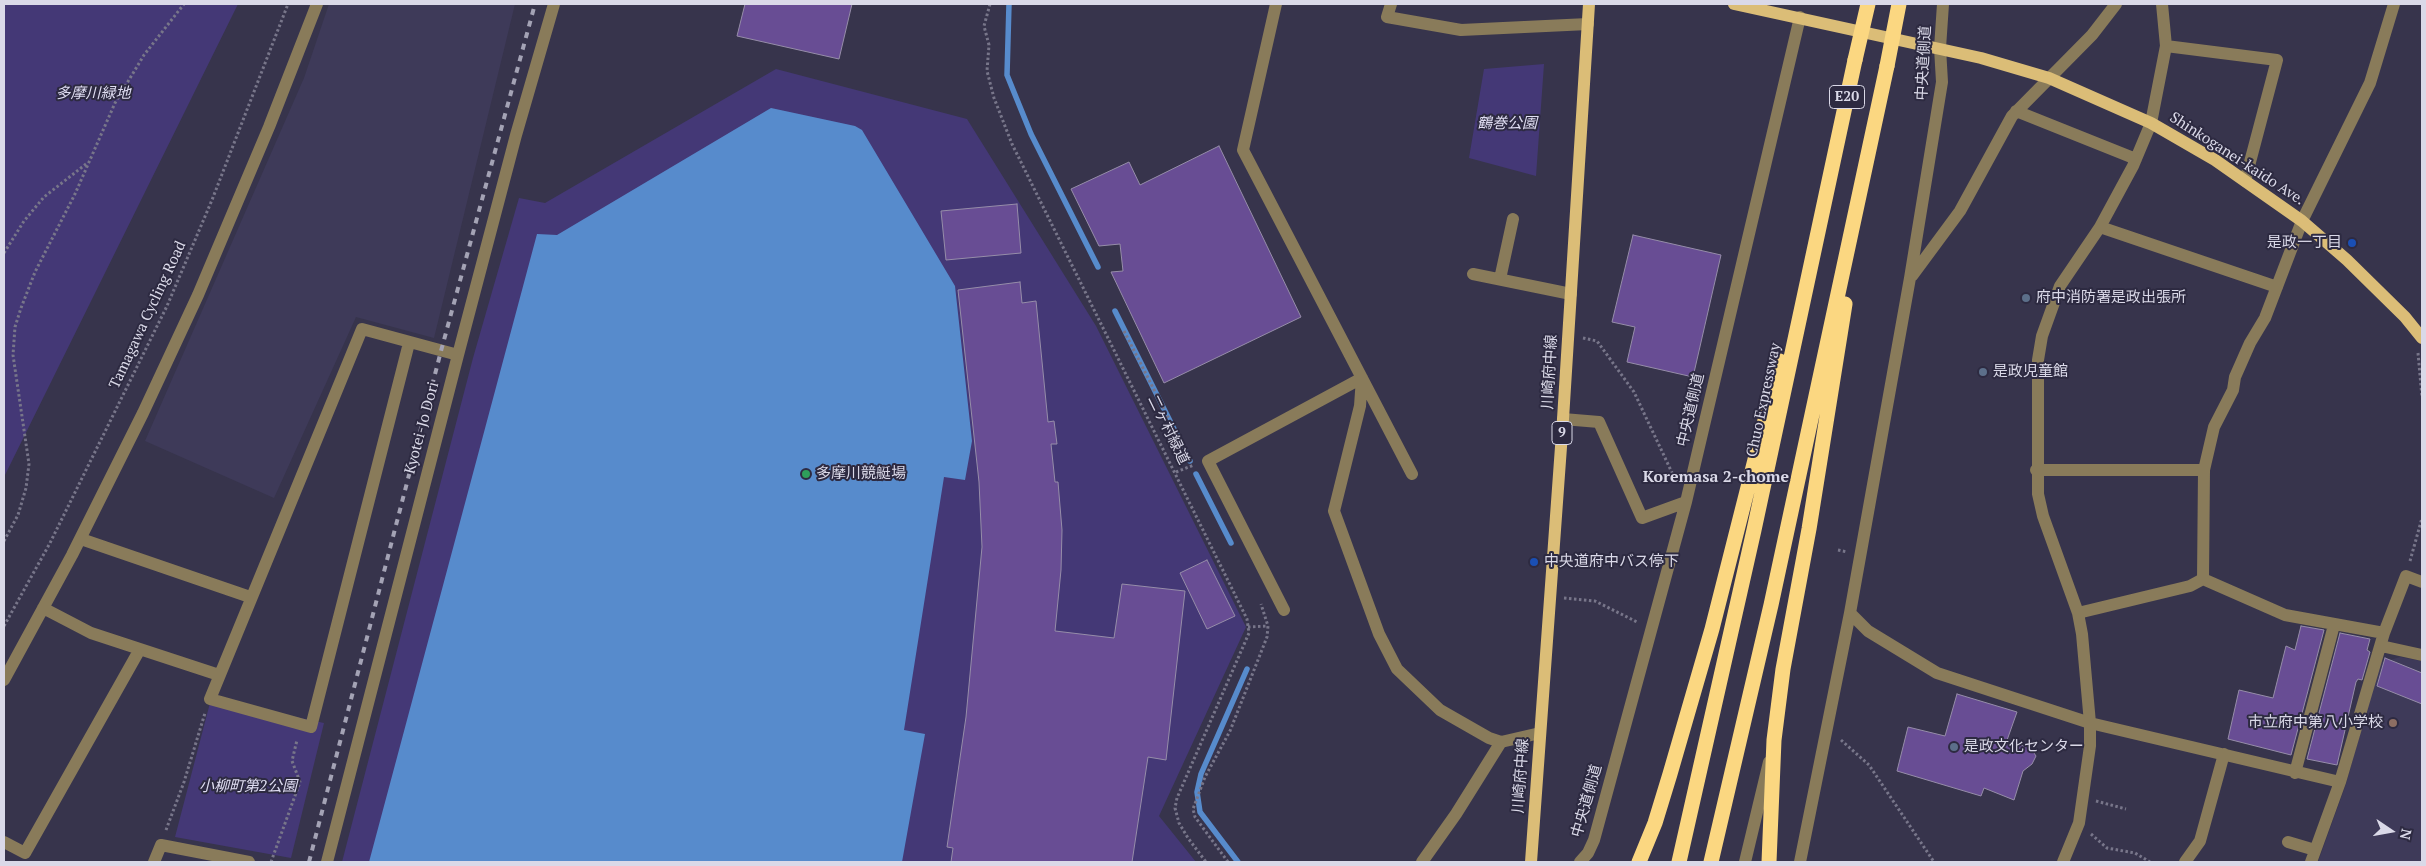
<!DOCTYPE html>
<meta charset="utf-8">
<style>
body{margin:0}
#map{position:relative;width:2426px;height:866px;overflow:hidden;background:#37344c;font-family:"PT Serif",serif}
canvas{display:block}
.frame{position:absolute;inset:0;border:5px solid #dad9e8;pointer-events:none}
.north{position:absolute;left:2366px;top:806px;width:50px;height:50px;-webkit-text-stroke:4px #2d2a41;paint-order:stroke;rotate:102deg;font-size:14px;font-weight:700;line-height:20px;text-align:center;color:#dad9e8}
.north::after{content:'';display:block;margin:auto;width:18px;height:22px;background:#dad9e8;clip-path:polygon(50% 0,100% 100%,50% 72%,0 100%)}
</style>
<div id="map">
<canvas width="2426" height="866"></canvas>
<div class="frame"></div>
<div class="north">N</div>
</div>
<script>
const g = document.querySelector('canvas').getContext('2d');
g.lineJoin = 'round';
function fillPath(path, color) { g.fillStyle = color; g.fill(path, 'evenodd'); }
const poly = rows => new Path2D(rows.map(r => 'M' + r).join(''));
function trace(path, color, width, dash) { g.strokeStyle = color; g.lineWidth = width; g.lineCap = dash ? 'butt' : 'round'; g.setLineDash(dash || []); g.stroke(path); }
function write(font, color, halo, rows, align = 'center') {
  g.font = font + ' "PT Serif","Noto Sans JP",serif'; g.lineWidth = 4; g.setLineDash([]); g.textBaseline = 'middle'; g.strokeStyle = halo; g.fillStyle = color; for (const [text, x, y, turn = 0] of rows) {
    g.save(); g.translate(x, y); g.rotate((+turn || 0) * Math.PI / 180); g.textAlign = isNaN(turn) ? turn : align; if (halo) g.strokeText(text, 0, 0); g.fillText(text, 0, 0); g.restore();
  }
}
fillPath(poly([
 [329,4,515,4,434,338,356,317,274,498,145,441,304,78],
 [2400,657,2422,661,2422,862,2318,862,2346,784,2380,663]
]), '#3e3a59');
fillPath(poly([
 [4,4,238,4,4,477],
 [1544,64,1536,176,1469,158,1484,69],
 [776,69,967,119,1096,326,1246,627,1159,816,1196,862,342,862,473,358,519,198,545,203],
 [211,699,324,723,291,858,175,837]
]), '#443876');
fillPath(poly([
 [771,108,855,126,862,130,955,286,972,441,965,480,944,477,904,730,925,734,902,862,369,862,537,234,557,235]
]), '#578bcc');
trace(poly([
 [1009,4,1007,75,1031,134,1098,267],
 [1115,311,1190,461],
 [1196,474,1231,543],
 [1238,862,1200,812,1197,792,1201,774,1247,669]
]), '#578bcc', 5.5);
const building = poly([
 [745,4,852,4,839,59,737,36,745,4],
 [1219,146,1301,317,1164,383,1111,272,1123,271,1120,244,1099,246,1071,189,1129,162,1140,185,1219,146],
 [1017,204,1021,253,946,260,941,211,1017,204],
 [1633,235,1721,255,1693,377,1627,362,1635,327,1612,322,1633,235],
 [1020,282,1022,303,1036,301,1048,422,1054,421,1057,444,1051,444,1055,482,1058,482,1062,530,1061,570,1055,631,1114,638,1122,584,1185,591,1166,760,1148,757,1132,862,951,862,953,848,947,847,966,717,982,547,979,482,958,290,1020,282],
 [1207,560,1235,616,1207,629,1180,573,1207,560],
 [2301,626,2324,630,2291,755,2228,739,2239,690,2273,698,2286,646,2295,650,2301,626],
 [2340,633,2370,639,2367,650,2370,652,2362,680,2358,679,2356,682,2337,765,2307,759,2340,633],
 [2385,658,2422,673,2422,704,2377,686,2385,658],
 [1957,694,2017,712,2006,743,2030,747,2036,756,2032,764,2023,771,2014,800,1984,788,1981,796,1897,771,1908,727,1945,736,1957,694]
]);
fillPath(building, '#684d94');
trace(building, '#968da9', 1);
trace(poly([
 [990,4,984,26,989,45,987,71,994,98,1012,144,1247,619,1249,633,1177,798,1175,808,1179,823,1188,838,1206,862],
 [4,253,24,221,44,197,86,164],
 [1124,331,1191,462],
 [1583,338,1597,341,1634,392,1675,479],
 [2418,353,2422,397],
 [1176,472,1194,465],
 [4,541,18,515,26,488,29,464,13,355,15,327,21,308,35,272,75,194,115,103,144,55,184,4],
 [1838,550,1847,552],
 [2410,561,2422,518],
 [1564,598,1595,601,1637,622],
 [4,626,50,543,167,306,212,200,288,4],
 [1248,627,1268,626],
 [1841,740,1869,765,1934,862],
 [2096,801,2126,809],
 [166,830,184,782,205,713],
 [2091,834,2107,848,2135,853,2150,862],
 [271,862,300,782,292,761,297,740],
 [1228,862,1195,817,1193,809,1205,777,1230,731,1267,637,1268,626,1261,604]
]), '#78768a', 3, [2.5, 2.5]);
trace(poly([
 [1276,4,1243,150,1412,474],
 [1391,4,1387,17,1461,30,1588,24],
 [2166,46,2277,60,2245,181],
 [2016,111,2136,159],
 [2100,227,2277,287],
 [1473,274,1571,294],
 [1912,276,1960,211,2012,116,2092,35,2116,4],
 [1500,279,1513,219],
 [409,343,311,727,210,699,362,329,458,355],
 [1362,378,1360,406,1334,511,1379,634,1397,669,1440,710,1489,738,1501,742,1540,733],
 [1563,419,1599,422,1642,518,1686,502],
 [2036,470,2204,470],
 [81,539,250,597],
 [2203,579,2204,470,2214,427,2233,390,2235,377,2250,343,2265,318,2302,221,2370,83,2394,4],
 [2203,579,2285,615,2384,633],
 [43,608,91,633,219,675],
 [1284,610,1208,461,1362,378],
 [1850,613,1868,631,1937,673,2090,723,2340,782],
 [2078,613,2190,586,2203,579],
 [2381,646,2422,655],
 [4,680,72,555,143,413,198,295,269,127,317,4],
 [2295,773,2334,625],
 [4,842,25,853,140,649],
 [2288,842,2315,850],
 [154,862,161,845,249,862],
 [327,862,458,355,516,135,554,4],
 [1422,862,1456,814,1501,742],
 [1580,862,1588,853,1594,840,1686,502,1800,17],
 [1745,862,1769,762],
 [1800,862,1850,613,1910,278,1942,82,1940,48,1943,4],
 [2063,862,2079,823,2090,746,2090,723,2082,634,2078,613,2043,516,2038,494,2038,360,2042,336,2060,286,2100,227,2133,166,2151,123,2166,46,2162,4],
 [2185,862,2200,841,2224,754],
 [2311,862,2340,782,2384,633,2406,576,2422,582]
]), '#897b5a', 12);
trace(poly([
 [1734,4,1981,58,2049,78,2151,123,2215,160,2302,221,2347,260,2405,317,2422,338],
 [1531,862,1563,419,1589,4]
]), '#dbbd77', 12);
trace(poly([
 [1639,862,1655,823,1670,774,1712,629,1780,361],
 [1679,862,1754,530,1855,60],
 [1711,862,1771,605,1887,66],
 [1769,862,1774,740,1783,669,1809,529,1845,304]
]), '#fbd781', 15);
trace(poly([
 [309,862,441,351,535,4]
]), '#a4a3b5', 4, [6, 6]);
trace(poly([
 [1855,60,1868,4],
 [1887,66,1899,4]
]), '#fbd781', 15);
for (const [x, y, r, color] of [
 [2352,243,5,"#1a4fb4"],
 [2026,298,5,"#5c6f8a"],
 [1983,372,5,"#5c6f8a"],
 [806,474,5,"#2e9e5b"],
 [1534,562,5,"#1a4fb4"],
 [2393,723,5,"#8d6e63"],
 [1954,747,5,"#5c6f8a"]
]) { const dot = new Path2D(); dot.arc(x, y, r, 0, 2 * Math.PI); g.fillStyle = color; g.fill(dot); trace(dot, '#2d2a41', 2); }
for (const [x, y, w] of [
 [1847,97,35],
 [1562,433,20]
]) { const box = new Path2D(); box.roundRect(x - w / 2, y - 11.5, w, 23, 4); g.fillStyle = '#2d2a41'; g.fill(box); trace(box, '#dad9e8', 1); }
write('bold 14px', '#dad9e8', null, [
 ["E20",1847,97],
 ["9",1562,433]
]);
write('15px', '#dad9e8', '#2d2a41', [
 ["中央道側道",1924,63,-87],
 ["Shinkoganei-kaido Ave.",2237,159,33],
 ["Tamagawa Cycling Road",148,315,-65],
 ["川崎府中線",1550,372,-87],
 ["Chuo Expressway",1764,400,-78],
 ["中央道側道",1691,410,-77],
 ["Kyotei-Jo Dori",422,428,-75],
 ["二ヶ村緑道",1168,430,64],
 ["川崎府中線",1521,776,-86],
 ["中央道側道",1587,801,-74]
]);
write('italic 15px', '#dfddf2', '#2d2a41', [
 ["多摩川緑地",93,94],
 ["鶴巻公園",1507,124],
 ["小柳町第2公園",248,787]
]);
write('15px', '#dad9e8', '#2d2a41', [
 ["是政一丁目",2342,243,"right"],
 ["府中消防署是政出張所",2036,298],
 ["是政児童館",1993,372],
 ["多摩川競艇場",816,474],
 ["中央道府中バス停下",1544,562],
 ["市立府中第八小学校",2383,723,"right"],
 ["是政文化センター",1964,747]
], 'left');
write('bold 16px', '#dad9e8', '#2d2a41', [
 ["Koremasa 2-chome",1716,477]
]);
</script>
